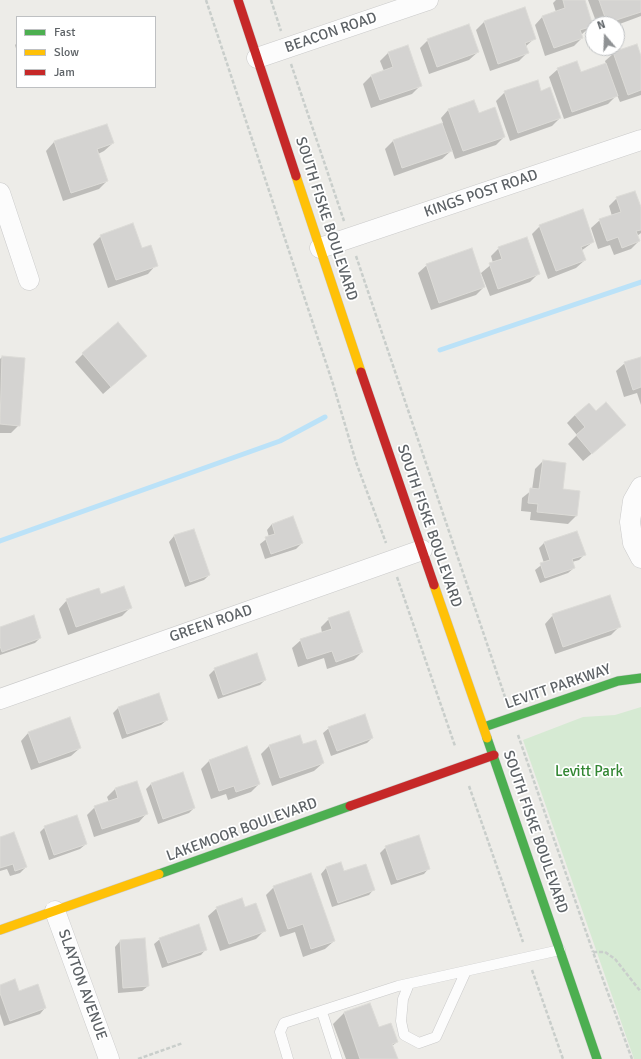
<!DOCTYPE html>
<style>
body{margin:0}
#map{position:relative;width:641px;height:1059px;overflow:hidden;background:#edece8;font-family:Signika,sans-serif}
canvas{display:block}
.legend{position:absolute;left:16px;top:16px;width:140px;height:72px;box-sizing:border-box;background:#fff;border:1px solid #bec0c2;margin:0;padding:5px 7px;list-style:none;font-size:12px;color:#5d6266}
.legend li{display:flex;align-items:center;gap:8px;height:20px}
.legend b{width:20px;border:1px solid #bec0c2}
.north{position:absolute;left:585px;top:16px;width:40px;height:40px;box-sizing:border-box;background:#fff;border:1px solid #bec0c2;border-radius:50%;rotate:341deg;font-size:11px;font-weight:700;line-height:16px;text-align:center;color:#5d6266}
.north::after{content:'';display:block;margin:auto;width:14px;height:18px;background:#8f9294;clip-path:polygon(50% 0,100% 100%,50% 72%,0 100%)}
</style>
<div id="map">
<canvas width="641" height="1059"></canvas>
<ul class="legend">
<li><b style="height:5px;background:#4caf50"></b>Fast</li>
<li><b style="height:5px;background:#ffc107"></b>Slow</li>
<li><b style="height:5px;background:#c62828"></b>Jam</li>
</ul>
<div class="north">N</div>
</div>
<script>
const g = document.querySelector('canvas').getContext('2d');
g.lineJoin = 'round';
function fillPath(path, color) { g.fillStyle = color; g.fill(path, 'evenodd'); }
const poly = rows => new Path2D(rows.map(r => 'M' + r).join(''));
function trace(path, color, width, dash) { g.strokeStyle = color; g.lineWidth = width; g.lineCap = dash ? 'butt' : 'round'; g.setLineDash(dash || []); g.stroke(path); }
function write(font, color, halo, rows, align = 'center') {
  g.font = font + ' Signika,sans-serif'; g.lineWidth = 3.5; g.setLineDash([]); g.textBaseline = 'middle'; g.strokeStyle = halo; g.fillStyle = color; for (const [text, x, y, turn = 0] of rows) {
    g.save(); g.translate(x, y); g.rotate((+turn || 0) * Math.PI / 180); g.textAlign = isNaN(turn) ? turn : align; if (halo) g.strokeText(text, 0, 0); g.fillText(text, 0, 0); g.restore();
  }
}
fillPath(poly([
 [641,707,641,1059,634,1059,523,740,583,717,615,715]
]), '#d6ead3');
fillPath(poly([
 [556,0,584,0,592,25,581,35,582,38,574,46,545,56,535,25,543,16,556,12,553,3],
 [588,0,641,0,641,16,617,25,597,24],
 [525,8,535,38,525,47,527,53,519,61,490,71,476,30,484,22],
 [428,40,478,52,469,60,429,74,420,48],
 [17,43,17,52,15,45],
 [388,53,420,86,412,94,371,108,363,84,371,76,384,71,380,61],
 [614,53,641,57,641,95,620,102,617,95,608,104,564,119,549,77,558,69,580,73,606,64,605,61],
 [505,92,541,92,560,118,552,126,510,141,496,101],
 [449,109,478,114,504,137,496,145,455,159,452,150,442,159,394,176,385,149,393,141,443,123,441,118],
 [107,125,113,143,104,151,98,154,107,181,99,189,63,201,46,151,54,142],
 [617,198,641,210,641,233,637,236,639,241,631,249,614,255,610,245,598,249,591,228,600,220,612,216,609,206],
 [540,226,593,242,581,251,585,260,576,268,548,279,532,234],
 [101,236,141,250,156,265,148,274,108,288,93,244],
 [499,248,538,274,530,282,490,296,481,273,493,263,491,256],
 [427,265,484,287,476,295,431,310,418,273],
 [83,354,146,356,103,394,75,362],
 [2,357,19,425,11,433,0,433,0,359],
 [641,358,641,405,637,393,624,397,616,371,625,363],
 [596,412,625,425,583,461,568,444,577,435,567,423,575,415],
 [543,461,562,489,579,491,576,516,568,524,530,520,531,512,521,511,522,498,532,490,535,469],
 [272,524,302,543,296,549,265,559,260,544,269,537,267,530],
 [174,536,209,575,204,580,185,587,169,542],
 [544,543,585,554,579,560,572,562,574,568,568,573,540,583,535,570,544,563,539,548],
 [67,600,130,608,122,616,68,635,59,609],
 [553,615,619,627,611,635,555,654,545,624],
 [329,619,362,652,354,660,327,669,324,658,298,667,292,648,301,640,322,633,321,627],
 [0,628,40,638,35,643,0,655],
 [215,669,265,680,260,685,218,699,209,675],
 [158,694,167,720,161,725,122,739,113,713,118,708],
 [329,728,372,738,367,743,331,756,323,733],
 [29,732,80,748,71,756,31,770,21,741],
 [302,745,323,763,314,771,272,786,261,754,269,746],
 [247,748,259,784,251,792,228,800,226,794,211,799,201,769,209,761],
 [151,784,194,808,189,813,158,824,146,789],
 [115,789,147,813,139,822,94,837,87,815,95,807,109,802,107,797],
 [45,827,86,844,80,849,49,860,40,832],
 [0,838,26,867,20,873,10,876,7,869,0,871],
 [386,847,429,868,424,874,391,885,380,853],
 [340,863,344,873,374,889,369,895,332,907,321,874,326,868],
 [274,887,334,941,325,949,303,957,295,932,280,937,266,895],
 [217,908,244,908,264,931,256,939,220,951,208,916],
 [160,939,206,949,201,955,162,968,154,944],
 [120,941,148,986,142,991,118,993,115,947],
 [0,986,18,992,45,1008,40,1014,4,1026,0,1014],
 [370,1004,378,1029,397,1042,392,1046,396,1059,346,1059,333,1024,344,1013]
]), '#0003');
trace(poly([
 [440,350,641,282],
 [0,541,280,441,325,417]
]), '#bbe2f8', 5);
const building = poly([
 [563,0,585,0,593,26,580,30,583,38,554,48,542,16,565,8,563,0],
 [599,0,641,0,641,12,607,23,599,0],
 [525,7,536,39,525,43,529,53,498,64,484,21,525,7],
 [469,24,479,52,437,67,427,39,469,24],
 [637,44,641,56,641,90,628,95,613,52,637,44],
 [408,45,422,86,380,100,371,75,393,67,388,52,408,45],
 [577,61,581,72,606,63,618,96,572,112,557,68,577,61],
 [538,80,541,91,550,87,561,118,518,133,504,91,538,80],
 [474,100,479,113,495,107,505,137,463,151,448,109,474,100],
 [442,123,452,151,402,168,393,140,442,123],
 [107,124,114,143,97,149,108,181,71,193,54,141,107,124],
 [635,191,641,207,641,230,636,231,640,241,622,248,618,237,607,241,599,219,621,212,616,197,635,191],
 [583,209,594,242,581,247,586,260,556,271,539,225,583,209],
 [133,223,142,248,151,245,158,266,116,280,100,235,133,223],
 [527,237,540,274,498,289,489,263,502,259,498,247,527,237],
 [472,248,485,287,439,303,426,264,472,248],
 [118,322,147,356,111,387,82,353,118,322],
 [2,356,25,358,20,426,0,424,2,356],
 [641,357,641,387,633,390,624,362,641,357],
 [606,402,626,425,592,454,576,435,585,427,575,415,589,403,596,411,606,402],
 [543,460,566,463,563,489,580,491,577,516,537,512,538,504,528,503,530,488,539,489,543,460],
 [293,516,303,543,271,554,265,537,275,534,272,524,293,516],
 [194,529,210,575,190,582,174,535,194,529],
 [577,531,586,555,572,559,575,568,545,578,540,563,550,560,544,542,577,531],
 [124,586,132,608,76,627,66,599,99,588,101,594,124,586],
 [610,595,621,627,563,647,552,614,610,595],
 [349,611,363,652,336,662,332,651,307,659,300,639,332,629,328,618,349,611],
 [34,615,41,638,2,652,0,646,0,627,34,615],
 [257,653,266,680,223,695,214,668,257,653],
 [159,693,168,720,127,734,118,707,159,693],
 [365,714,373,738,337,751,328,727,365,714],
 [70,717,81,748,39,763,28,732,70,717],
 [300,735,303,744,316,740,324,763,280,778,269,745,300,735],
 [247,746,260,784,236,792,234,786,219,791,209,760,247,746],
 [183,772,195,808,163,819,151,783,183,772],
 [137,781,148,814,102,829,94,806,118,798,115,788,137,781],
 [77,815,87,844,54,855,44,826,77,815],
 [14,832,27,867,15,871,13,864,0,868,0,837,14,832],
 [419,835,430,869,397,880,385,846,419,835],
 [341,862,344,871,366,864,375,890,338,903,326,867,341,862],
 [311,873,335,941,311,949,303,924,288,929,273,886,311,873],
 [242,898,245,907,256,903,266,931,229,944,216,907,242,898],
 [199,924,207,950,168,963,159,938,199,924],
 [145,938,149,986,123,988,120,940,145,938],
 [15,979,19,991,38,984,46,1008,10,1021,0,993,0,985,15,979],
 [370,1003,379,1027,391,1023,398,1042,392,1044,398,1059,360,1059,344,1012,370,1003]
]);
fillPath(building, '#d4d3d1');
trace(building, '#dcdbd7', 1);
const lane = poly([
 [409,984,403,999,401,1021,404,1035,419,1043,436,1037,466,971],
 [322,1012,337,1059],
 [288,1059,280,1032,284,1023,398,986,560,950]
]);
const street = poly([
 [257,58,428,0],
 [0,193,29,280],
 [320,248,641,140],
 [641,487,633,501,630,522,633,543,641,558],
 [0,699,422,550],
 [55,911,109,1059]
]);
const fast = poly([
 [484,727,618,681,641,678],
 [487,738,597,1059],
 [159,874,350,806]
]);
const slow = poly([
 [296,176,361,372],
 [434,585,487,738],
 [0,930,159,874]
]);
const jam = poly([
 [238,0,296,176],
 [361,372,434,585],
 [350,806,494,755]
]);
trace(lane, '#cacaca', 11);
trace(street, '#cacaca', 21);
trace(fast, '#cacaca', 10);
trace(slow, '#cacaca', 10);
trace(jam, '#cacaca', 10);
trace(poly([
 [206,0,333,384,356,462,386,543],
 [271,0,281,31],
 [291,64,344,221],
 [356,256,506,700],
 [397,577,455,746],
 [518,735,593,952],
 [469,786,523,942],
 [532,970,563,1059],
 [138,1059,183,1043],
 [632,1059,593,952,605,952,615,959,641,992]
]), '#c9cecb', 2.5, [4, 2]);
trace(lane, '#fcfcfc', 10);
trace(street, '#fcfcfc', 20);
trace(fast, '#4caf50', 9);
trace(slow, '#ffc107', 9);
trace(jam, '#c62828', 9);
write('15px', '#5d6266', '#fff', [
 ["BEACON ROAD",331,33,-19],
 ["KINGS POST ROAD",481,194,-19],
 ["SOUTH FISKE BOULEVARD",326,219,72],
 ["SOUTH FISKE BOULEVARD",429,526,71],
 ["GREEN ROAD",211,624,-19],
 ["LEVITT PARKWAY",558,687,-19],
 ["LAKEMOOR BOULEVARD",242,830,-20],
 ["SOUTH FISKE BOULEVARD",535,832,71],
 ["SLAYTON AVENUE",82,985,70]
]);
write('15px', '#338733', '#fff', [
 ["Levitt Park",589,772]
]);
</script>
